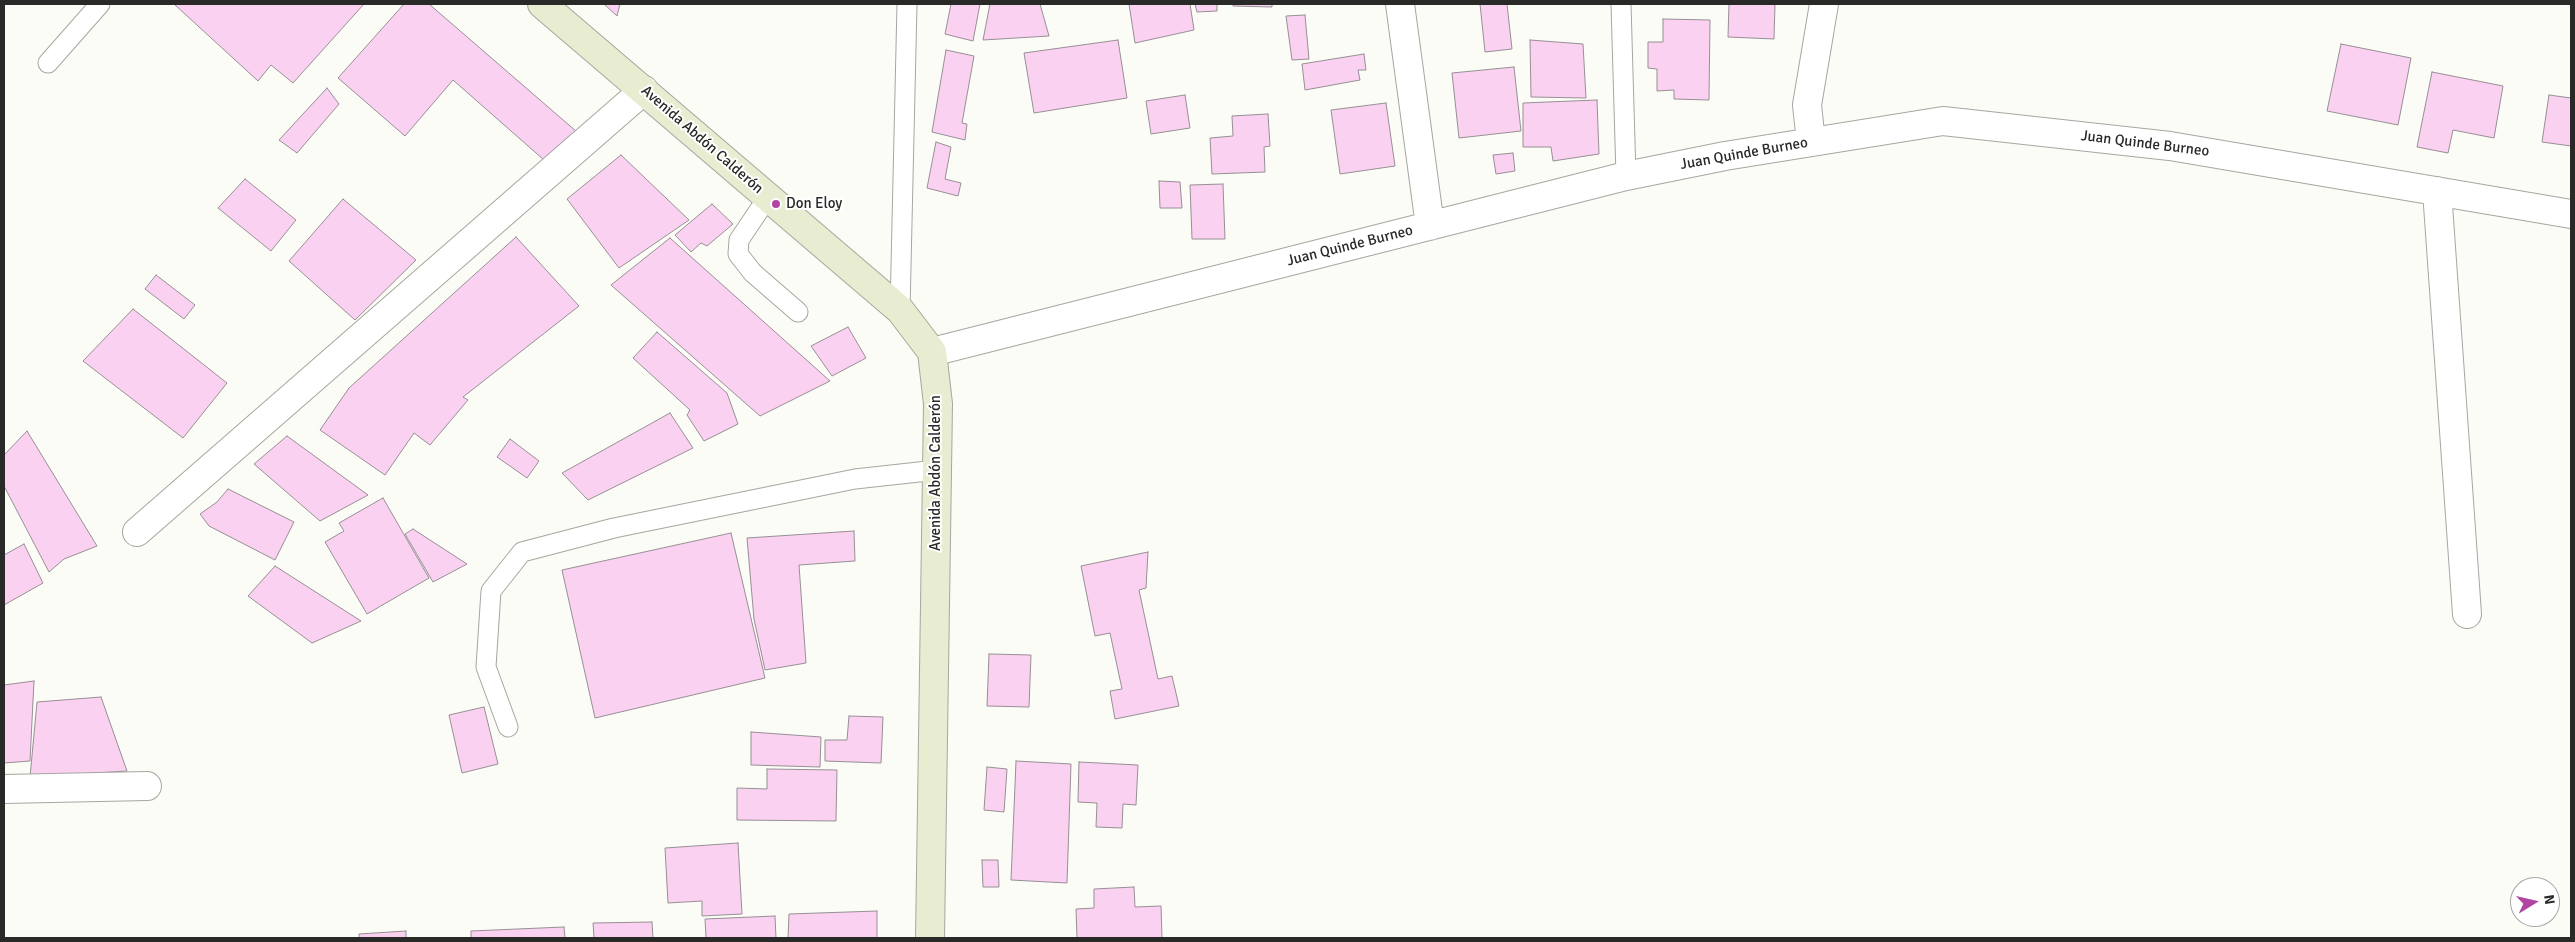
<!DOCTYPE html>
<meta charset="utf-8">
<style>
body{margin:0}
#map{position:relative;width:2575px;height:942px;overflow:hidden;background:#fbfcf5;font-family:Signika,sans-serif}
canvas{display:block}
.frame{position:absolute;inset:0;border:5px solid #292927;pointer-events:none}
.north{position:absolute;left:2510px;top:877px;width:50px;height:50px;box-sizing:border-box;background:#fff;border:1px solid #a9a9a9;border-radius:50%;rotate:81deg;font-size:14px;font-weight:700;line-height:20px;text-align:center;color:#292927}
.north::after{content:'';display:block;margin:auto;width:18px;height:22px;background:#b244a2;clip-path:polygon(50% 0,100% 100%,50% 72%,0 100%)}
</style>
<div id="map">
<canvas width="2575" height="942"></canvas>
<div class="frame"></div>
<div class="north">N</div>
</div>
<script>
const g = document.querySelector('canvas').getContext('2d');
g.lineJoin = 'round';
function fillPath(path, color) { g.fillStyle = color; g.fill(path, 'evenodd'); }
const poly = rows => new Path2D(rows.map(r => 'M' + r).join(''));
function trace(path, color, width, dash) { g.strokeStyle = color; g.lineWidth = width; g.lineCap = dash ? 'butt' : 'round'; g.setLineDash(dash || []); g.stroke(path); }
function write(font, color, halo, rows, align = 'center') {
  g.font = font + ' Signika,sans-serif'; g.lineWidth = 4; g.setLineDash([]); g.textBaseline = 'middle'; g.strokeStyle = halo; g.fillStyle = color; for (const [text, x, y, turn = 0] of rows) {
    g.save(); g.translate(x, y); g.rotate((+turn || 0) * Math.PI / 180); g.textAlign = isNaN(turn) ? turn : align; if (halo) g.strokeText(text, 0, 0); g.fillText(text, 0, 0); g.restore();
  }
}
const building = poly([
 [174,4,364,4,293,83,271,65,258,81,174,4],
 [404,4,429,4,577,132,544,160,453,80,405,136,338,78,404,4],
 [604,4,620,4,617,16,604,4],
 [951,4,980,4,973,41,945,34,951,4],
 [990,4,1040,4,1049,36,983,40,990,4],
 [1129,4,1190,4,1194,30,1135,43,1129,4],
 [1195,4,1217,4,1217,11,1197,12,1195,4],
 [1233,4,1272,4,1272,7,1233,6,1233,4],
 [1480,4,1507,4,1512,49,1485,52,1480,4],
 [1729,4,1775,4,1774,39,1728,37,1729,4],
 [1305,15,1309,59,1292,60,1286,16,1305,15],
 [1663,19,1710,20,1709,100,1674,99,1674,90,1657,91,1657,69,1648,68,1648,42,1663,42,1663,19],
 [1118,40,1127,98,1034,113,1024,53,1118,40],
 [1530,40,1583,44,1586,98,1531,97,1530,40],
 [2341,44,2411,58,2398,125,2327,111,2341,44],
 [946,50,974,56,962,123,967,124,965,140,932,132,946,50],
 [1364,54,1366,70,1358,70,1360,80,1305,90,1302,64,1364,54],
 [1514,67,1521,131,1459,138,1452,73,1514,67],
 [2432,72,2503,86,2494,138,2453,130,2448,153,2417,147,2432,72],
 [327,88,339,104,297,153,279,140,327,88],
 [1185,95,1190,128,1151,134,1146,101,1185,95],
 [2549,95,2571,98,2571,146,2542,142,2549,95],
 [1597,100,1599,154,1553,161,1551,147,1523,147,1523,103,1597,100],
 [1386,103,1395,166,1340,174,1331,110,1386,103],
 [1268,114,1270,146,1264,147,1265,172,1212,174,1210,138,1233,136,1232,116,1268,114],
 [936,142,951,147,945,179,961,183,958,196,927,188,936,142],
 [1513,153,1515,171,1496,174,1493,155,1513,153],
 [621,155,689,220,619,268,567,199,621,155],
 [245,179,296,220,271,251,218,208,245,179],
 [1159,181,1180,182,1182,208,1160,208,1159,181],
 [1223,184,1225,239,1192,239,1190,185,1223,184],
 [343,199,416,260,355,320,289,261,343,199],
 [712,204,733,224,707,246,701,243,691,252,675,235,712,204],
 [516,237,579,306,463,397,468,400,430,445,414,433,385,475,320,430,349,388,516,237],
 [670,238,830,381,760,416,611,285,670,238],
 [156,275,195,305,184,319,145,289,156,275],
 [133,309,227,383,183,438,83,361,133,309],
 [848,327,866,358,832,376,811,346,848,327],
 [657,332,727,393,738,424,704,441,687,415,690,410,633,358,657,332],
 [670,413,693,448,588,500,562,473,670,413],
 [27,431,97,546,64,559,49,572,4,486,4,455,27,431],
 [287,436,368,495,320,521,254,464,287,436],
 [510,439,539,461,527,478,497,457,510,439],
 [228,489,294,522,275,560,209,526,200,514,217,502,228,489],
 [383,498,429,578,367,614,325,542,344,531,339,523,383,498],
 [413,529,467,564,433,582,405,534,413,529],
 [854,531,855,561,799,565,806,663,765,670,754,619,747,538,854,531],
 [731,533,765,678,595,718,562,570,731,533],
 [24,544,43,583,4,605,4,555,24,544],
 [1148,552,1146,588,1139,590,1158,679,1172,676,1179,706,1115,719,1110,691,1122,689,1110,633,1095,636,1081,566,1148,552],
 [275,566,361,621,312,643,248,596,275,566],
 [989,654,1031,655,1029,707,987,706,989,654],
 [34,681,30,761,4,763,4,685,34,681],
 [101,697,127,771,30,777,37,702,101,697],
 [484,707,498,764,462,773,449,715,484,707],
 [849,716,883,717,881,763,825,761,825,740,847,740,849,716],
 [751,732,821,737,820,767,751,765,751,732],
 [1016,761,1071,764,1067,883,1011,880,1016,761],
 [1079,762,1138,765,1136,805,1123,804,1122,828,1096,827,1097,803,1078,802,1079,762],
 [987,767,1007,769,1004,812,984,810,987,767],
 [767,769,837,770,836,821,737,820,737,788,767,789,767,769],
 [738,843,742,914,702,916,702,901,668,903,665,848,738,843],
 [982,860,998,860,999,887,983,887,982,860],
 [1134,887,1135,907,1161,906,1162,938,1077,938,1076,909,1094,908,1094,889,1134,887],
 [877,911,877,938,788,938,789,914,877,911],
 [775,916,776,938,706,938,705,919,775,916],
 [652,922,653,938,594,938,593,923,652,922],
 [564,927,565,938,471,938,471,931,564,927],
 [406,931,406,938,359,938,359,934,406,931]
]);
fillPath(building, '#fbd1f2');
trace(building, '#968f94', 1);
const lane = poly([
 [1621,4,1626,176],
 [48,63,100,4],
 [768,197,739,240,738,254,753,273,798,312],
 [900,310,907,4],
 [508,727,486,667,491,591,522,552,614,528,855,479,937,470]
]);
const street = poly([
 [1400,4,1430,226],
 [1811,142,1807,105,1824,4],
 [2437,191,2467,614],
 [932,352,1626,176,1725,156,1943,121,2170,146,2571,214],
 [137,532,644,90],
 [4,789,147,786]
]);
const secondary = poly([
 [542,4,900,310,932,352,938,404,930,938]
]);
trace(lane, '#a6a7a0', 21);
trace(street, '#a6a7a0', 30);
trace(secondary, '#a6a7a0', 30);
trace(lane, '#fff', 19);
trace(street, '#fff', 28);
trace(secondary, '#e8ecd0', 28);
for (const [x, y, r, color] of [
 [776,204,5,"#b244a2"]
]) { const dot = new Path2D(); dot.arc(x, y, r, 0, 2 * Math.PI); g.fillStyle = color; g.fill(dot); trace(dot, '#fff', 2); }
write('15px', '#292927', '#fff', [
 ["Avenida Abdón Calderón",702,140,41],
 ["Juan Quinde Burneo",2145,144,7],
 ["Juan Quinde Burneo",1744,154,-10],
 ["Juan Quinde Burneo",1350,246,-14],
 ["Avenida Abdón Calderón",936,473,-90]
]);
write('15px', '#292927', '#fff', [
 ["Don Eloy",786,204]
], 'left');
</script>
